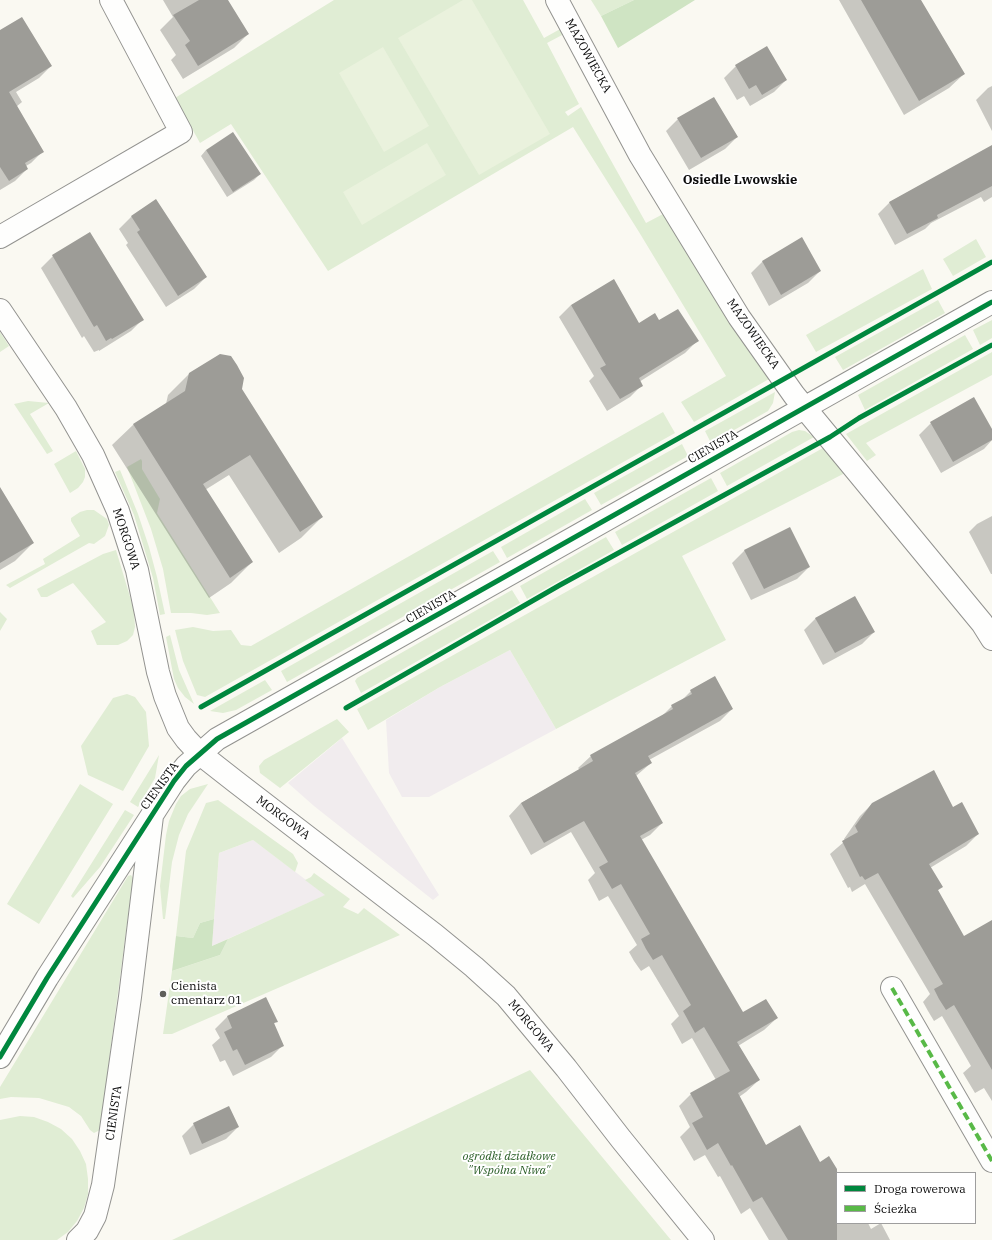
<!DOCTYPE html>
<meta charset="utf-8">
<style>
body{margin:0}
#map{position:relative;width:992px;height:1240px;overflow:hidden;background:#faf9f2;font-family:"IBM Plex Serif",serif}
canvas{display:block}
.legend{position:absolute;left:836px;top:1172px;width:140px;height:52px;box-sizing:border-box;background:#fff;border:1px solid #9e9e9e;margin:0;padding:5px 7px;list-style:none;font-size:12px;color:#0c0c0c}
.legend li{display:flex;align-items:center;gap:8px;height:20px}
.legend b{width:20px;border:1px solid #9e9e9e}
</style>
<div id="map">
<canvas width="992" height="1240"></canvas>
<ul class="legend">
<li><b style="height:5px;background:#00873e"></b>Droga rowerowa</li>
<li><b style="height:5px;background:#58b947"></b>Ścieżka</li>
</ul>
</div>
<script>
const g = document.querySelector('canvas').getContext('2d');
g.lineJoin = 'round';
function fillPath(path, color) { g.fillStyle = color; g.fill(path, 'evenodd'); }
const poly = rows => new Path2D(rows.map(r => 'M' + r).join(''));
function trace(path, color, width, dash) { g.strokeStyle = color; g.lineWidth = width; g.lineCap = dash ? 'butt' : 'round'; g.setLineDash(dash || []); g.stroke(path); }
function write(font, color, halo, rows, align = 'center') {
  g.font = font + ' "IBM Plex Serif",serif'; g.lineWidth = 4; g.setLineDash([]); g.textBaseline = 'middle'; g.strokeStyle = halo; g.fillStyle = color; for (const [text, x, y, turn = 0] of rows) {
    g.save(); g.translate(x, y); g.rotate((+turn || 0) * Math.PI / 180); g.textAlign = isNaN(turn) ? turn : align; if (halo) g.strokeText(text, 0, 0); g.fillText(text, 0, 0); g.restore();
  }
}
fillPath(poly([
 [510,650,556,729,429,797,402,797,389,773,386,720,440,687],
 [342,738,439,895,433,900,314,806,288,783],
 [253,840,326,895,212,946,219,853]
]), '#f1ecee');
fillPath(poly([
 [334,0,523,0,544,38,562,28,564,34,547,43,579,104,565,112,568,116,581,107,646,223,665,213,769,379,694,422,681,402,726,376,639,232,573,127,328,271,231,124,200,143,175,98],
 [591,0,634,0,601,16],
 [976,239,986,257,953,276,943,259],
 [923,269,932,289,816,352,806,335],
 [938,300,945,313,843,370,835,357],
 [992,320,992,338,980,345,973,330],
 [0,332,9,346,0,352],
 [965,335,973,349,865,410,858,395],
 [992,352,992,375,866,443,876,455,867,461,846,434],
 [775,392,773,403,768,411,711,443,705,431],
 [28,401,49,403,30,414,53,451,47,454,14,404],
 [663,412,675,433,205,697,197,695,183,661,175,630,193,627,213,631,231,630,241,645,251,646],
 [799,430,805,431,814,437,727,486,720,473,792,432],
 [682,444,688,456,601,505,594,493],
 [823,448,845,473,682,556,726,640,556,729,510,650,440,687,368,730,357,709],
 [76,451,85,469,85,477,83,482,78,488,70,493,54,464],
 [141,459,142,461,142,469,160,499,157,513,220,613,207,615,191,613,171,613,163,569,151,529,127,467],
 [120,470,138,514,149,547,157,577,165,614,160,615,153,578,144,548,134,515,115,472],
 [711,478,718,491,622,545,615,532],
 [585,499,592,510,507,558,501,547],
 [87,510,94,510,107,519,109,525,105,536,94,544,89,543,10,588,6,585,45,564,43,559,80,536,71,521,71,518,80,512],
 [606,537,614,550,527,599,520,586],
 [116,550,134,610,135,627,133,635,127,641,118,645,97,645,91,631,106,622,73,583,47,597,41,597,37,589,103,554],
 [493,551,500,562,287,682,281,671],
 [512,590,520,603,361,693,355,681,357,678],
 [0,612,7,619,0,631],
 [170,635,179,670,194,704,185,697,178,688,174,679,166,637],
 [265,680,272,690,236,710,223,713,210,711],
 [127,694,135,697,146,712,149,746,123,791,88,775,81,746,113,698],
 [337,719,349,732,280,788,260,773,259,766,264,760],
 [159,755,155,778,138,807,130,802],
 [80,784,113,804,39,924,7,904],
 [208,784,188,814,179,835,172,862,165,919,163,919,160,886,166,835,169,821,176,804,181,796,190,789],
 [218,800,293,854,298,863,295,872,253,840,219,853,214,919,200,923,193,938,176,936,186,851,206,803],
 [125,810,134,815,100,867,73,898,71,896],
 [314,873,350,899,343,907,358,914,364,908,400,935,172,1034,163,1034,172,971,220,955,228,939,325,895,305,880,311,877],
 [131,875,133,878,100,1130,94,1133,90,1130,81,1116,69,1107,39,1098,11,1097,0,1099,0,1087,128,876],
 [530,1070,671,1240,172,1240],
 [20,1116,34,1117,48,1122,61,1129,72,1139,80,1151,86,1164,88,1179,88,1194,84,1208,77,1221,68,1232,57,1240,0,1240,0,1120]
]), '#e0edd4');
fillPath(poly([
 [634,0,695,0,618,48,601,16],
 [214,919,212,946,228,939,220,955,172,971,176,936,193,938,200,923]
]), '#cfe4c3');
fillPath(poly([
 [463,0,472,0,550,134,479,175,398,38],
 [383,47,429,126,384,152,339,73],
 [427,143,446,175,362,225,343,192]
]), '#eaf2dd');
fillPath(poly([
 [163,0,227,0,248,34,234,48,183,79,171,60,176,55,160,30,173,17],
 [839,0,920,0,964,74,949,88,904,115],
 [0,32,51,66,39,78,16,92,22,102,16,107,43,151,31,163,26,166,27,169,15,181,0,190],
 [736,66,786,80,774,92,750,106,744,96,737,100,724,78],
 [992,86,992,131,976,100,988,88],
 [678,119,737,137,725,149,689,170,666,131],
 [992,146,992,197,984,202,981,197,931,223,925,229,895,245,878,214,890,202],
 [206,150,260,174,254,180,227,197,201,156],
 [156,200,206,277,194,289,166,307,126,245,128,243,119,229,131,217],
 [53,256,143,319,131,331,99,351,99,350,94,352,84,336,82,338,41,268],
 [763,261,820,271,808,283,769,306,751,273],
 [571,305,639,324,659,321,697,341,685,353,639,382,642,385,630,397,607,411,589,381,594,376,559,317],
 [189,374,322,517,301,538,279,553,229,475,205,490,252,562,231,583,209,598,112,445,133,425,166,404,168,395],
 [931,423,992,431,992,440,984,449,941,473,919,435],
 [0,490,33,543,15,561,0,570],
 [992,516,992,574,991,574,969,532,977,524],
 [790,528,809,567,797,579,751,600,732,563,744,551],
 [816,618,874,632,862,644,823,665,804,630],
 [691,691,732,709,720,721,649,760,651,763,636,776,662,823,650,835,641,840,743,1014,777,1018,764,1030,738,1046,759,1080,746,1092,739,1097,766,1146,820,1163,829,1158,838,1173,837,1173,837,1223,868,1223,871,1229,881,1223,890,1240,769,1240,750,1208,741,1214,720,1176,718,1177,705,1155,694,1161,680,1137,690,1127,679,1106,691,1094,716,1080,692,1038,682,1044,671,1024,679,1016,649,966,641,971,634,961,629,952,637,945,608,896,599,901,588,880,595,873,571,832,531,855,509,816,521,803,580,770,578,768,591,756,661,717,672,706,681,701],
 [872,804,953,808,978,834,966,846,930,868,942,886,937,891,964,938,992,935,992,1101,984,1088,975,1093,963,1073,971,1066,942,1016,934,1021,928,1011,923,1002,930,994,865,884,852,892,850,887,848,888,830,854,845,841,844,839,860,816],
 [266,998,276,1021,273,1025,283,1045,271,1057,233,1076,225,1060,220,1062,212,1045,220,1038,215,1029,227,1017],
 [194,1124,238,1127,226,1139,190,1155,182,1136]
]), '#0003');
fillPath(poly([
 [199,0,228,0,249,34,198,66,185,45,190,41,173,15],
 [861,0,921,0,965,74,919,101],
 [22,17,52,66,9,92,44,152,25,163,28,169,9,181,0,167,0,30],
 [767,46,787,80,762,95,756,85,749,89,735,65],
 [714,97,738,137,701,158,677,118],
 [233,132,261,174,233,192,206,150],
 [992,145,992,186,937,215,938,218,907,234,889,202],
 [156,199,207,277,178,296,137,232,140,230,131,216],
 [90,232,144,320,112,339,111,338,106,341,97,325,94,327,52,255],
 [802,237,821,271,781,295,762,261],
 [614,279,639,323,655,313,659,320,678,309,699,341,639,378,643,386,620,399,600,368,606,365,571,305],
 [220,354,231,356,237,365,244,378,242,389,323,517,300,532,250,455,203,484,253,562,230,578,133,424,185,391,189,373],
 [974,397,992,429,992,440,953,462,930,422],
 [0,487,34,543,0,563],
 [790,527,810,567,764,589,744,550],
 [855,596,875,632,835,653,815,618],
 [715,676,733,709,648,756,652,763,635,773,663,823,640,836,743,1012,766,999,778,1018,737,1042,760,1080,738,1093,766,1145,800,1125,820,1162,829,1156,837,1169,837,1240,788,1240,762,1197,753,1202,732,1165,731,1166,718,1143,707,1150,692,1123,703,1117,690,1093,730,1071,704,1027,695,1033,683,1011,691,1005,662,955,653,960,646,949,641,939,650,934,621,884,612,889,599,867,608,862,584,821,544,843,521,803,593,761,590,755,673,709,671,705,692,694,690,690],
 [934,770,953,807,962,802,979,834,929,864,943,887,938,890,964,936,992,920,992,1070,954,1005,946,1010,939,999,934,989,943,984,878,873,865,880,862,876,860,877,842,841,858,832,855,826,872,803],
 [266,997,278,1022,274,1023,284,1046,245,1065,237,1049,233,1051,224,1032,232,1028,227,1016],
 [229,1106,239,1127,202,1144,193,1123]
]), '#9d9c97');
const minor = poly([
 [557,0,640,155,739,317,794,395,982,623,992,639],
 [0,237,181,132,111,0],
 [0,310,66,408,93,455,118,511,137,570,158,672,165,696,178,728,186,739,199,753,236,782,435,935,474,967,506,996,566,1068,621,1139,703,1240],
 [892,988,992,1161],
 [0,1057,47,978,174,781,186,766,217,739,992,302],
 [78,1240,87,1231,95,1216,103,1185,130,997,152,816]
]);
trace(minor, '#939390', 24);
trace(minor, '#fefefd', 22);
trace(poly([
 [892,988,992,1161]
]), '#58b947', 4, [8, 4]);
trace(poly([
 [201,707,992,262],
 [346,708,560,585,830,437,859,418,992,345],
 [0,1057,47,978,174,781,186,766,217,739,992,302]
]), '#00873e', 5);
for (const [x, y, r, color] of [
 [163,994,4,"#5f5f5c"]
]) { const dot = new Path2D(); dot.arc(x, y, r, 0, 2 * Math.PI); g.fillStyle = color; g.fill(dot); trace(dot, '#fff', 1.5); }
write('12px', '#0c0c0c', '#fff', [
 ["MAZOWIECKA",588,56,61],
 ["MAZOWIECKA",753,334,55],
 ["CIENISTA",713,447,-30],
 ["MORGOWA",126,539,72],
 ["CIENISTA",431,607,-30],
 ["CIENISTA",160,786,-54],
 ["MORGOWA",283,818,37],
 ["MORGOWA",531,1026,50],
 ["CIENISTA",114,1113,-82]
]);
write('12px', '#0c0c0c', '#fff', [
 ["Cienista",171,987],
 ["cmentarz 01",171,1001]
], 'left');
write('italic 12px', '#285c25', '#fff', [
 ["ogródki działkowe",509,1157],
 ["\"Wspólna Niwa\"",509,1171]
]);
write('bold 13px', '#0c0c0c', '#fff', [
 ["Osiedle Lwowskie",740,180]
]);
</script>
